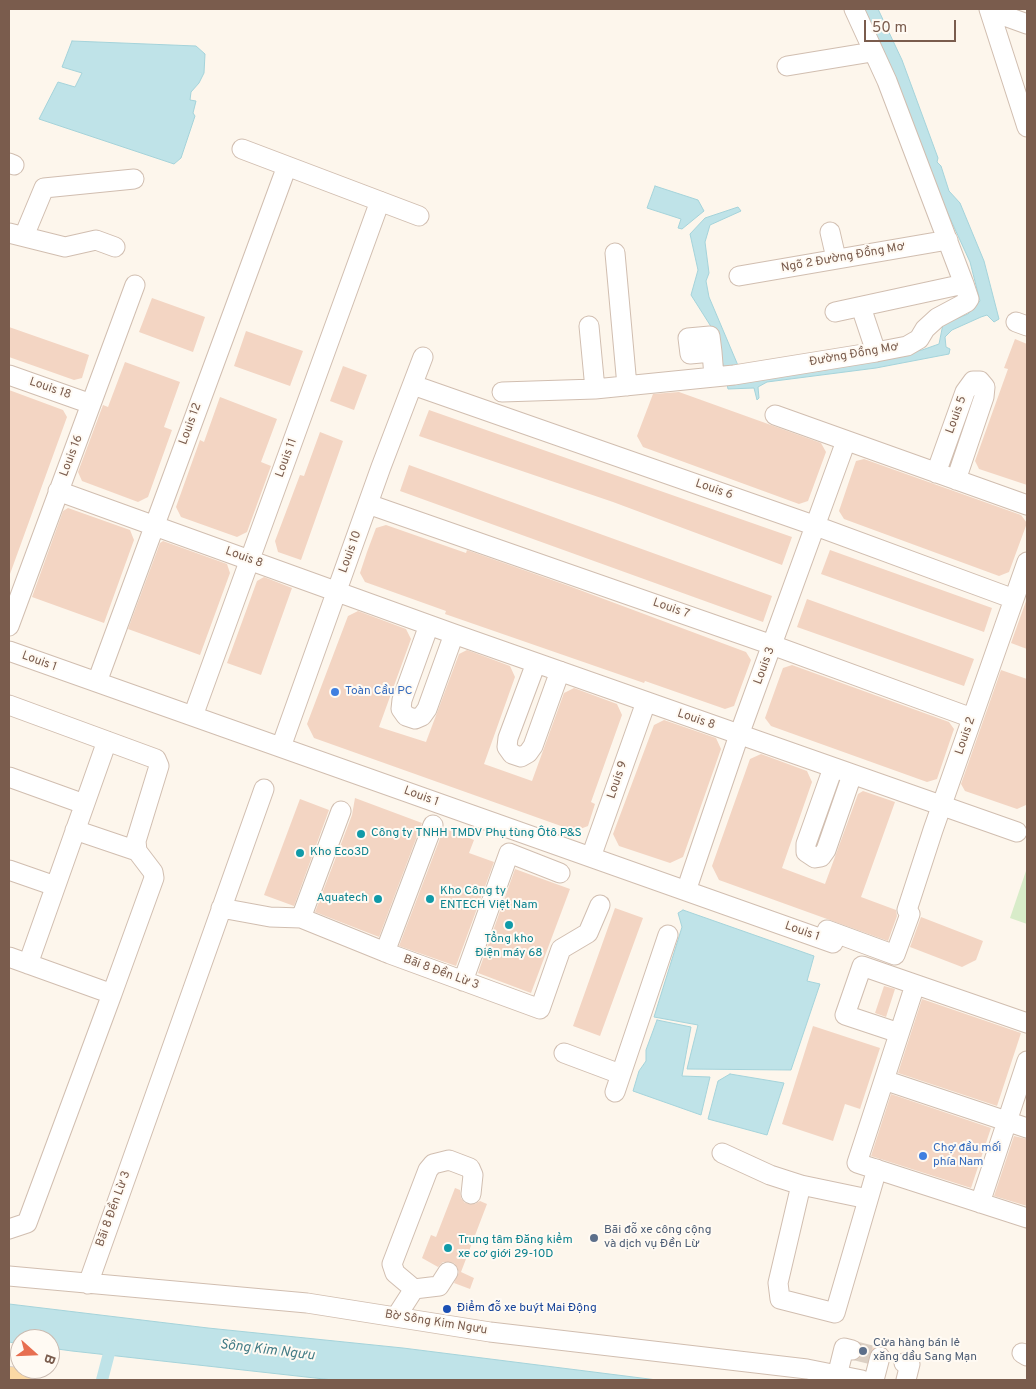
<!DOCTYPE html>
<meta charset="utf-8">
<style>
body{margin:0}
#map{position:relative;width:1036px;height:1389px;overflow:hidden;background:#fdf6ec;font-family:Overpass,sans-serif}
canvas{display:block}
.frame{position:absolute;inset:0;border:10px solid #7a5c4d;pointer-events:none}
.north{position:absolute;left:10px;top:1329px;width:50px;height:50px;box-sizing:border-box;background:#fffaf3;border:1px solid #cabbb1;border-radius:50%;rotate:110deg;font-size:14px;font-weight:700;line-height:20px;text-align:center;color:#7a5c4d}
.north::after{content:'';display:block;margin:auto;width:18px;height:22px;background:#e76f51;clip-path:polygon(50% 0,100% 100%,50% 72%,0 100%)}
.scale{position:absolute;left:864px;top:20px;width:92px;height:22px;box-sizing:border-box;border:2px solid #7a5c4d;border-top:0;padding-left:6px;font-size:15px;line-height:18px;white-space:nowrap;color:#7a5c4d;-webkit-text-stroke:4px #fffaf3;paint-order:stroke}
</style>
<div id="map">
<canvas width="1036" height="1389"></canvas>
<div class="frame"></div>
<div class="north">B</div>
<div class="scale">50 m</div>
</div>
<script>
const g = document.querySelector('canvas').getContext('2d');
g.lineJoin = 'round';
function fillPath(path, color) { g.fillStyle = color; g.fill(path, 'evenodd'); }
const poly = rows => new Path2D(rows.map(r => 'M' + r).join(''));
function trace(path, color, width, dash) { g.strokeStyle = color; g.lineWidth = width; g.lineCap = dash ? 'butt' : 'round'; g.setLineDash(dash || []); g.stroke(path); }
function write(font, color, halo, rows, align = 'center') {
  g.font = font + ' Overpass,sans-serif'; g.lineWidth = 4; g.setLineDash([]); g.textBaseline = 'middle'; g.strokeStyle = halo; g.fillStyle = color; for (const [text, x, y, turn = 0] of rows) {
    g.save(); g.translate(x, y); g.rotate((+turn || 0) * Math.PI / 180); g.textAlign = isNaN(turn) ? turn : align; if (halo) g.strokeText(text, 0, 0); g.fillText(text, 0, 0); g.restore();
  }
}
fillPath(poly([
 [1027,868,1027,924,1010,918]
]), '#d8ecc9');
const water = poly([
 [864,9,878,9,902,60,938,158,937,162,941,166,949,191,960,203,984,261,999,319,994,322,987,315,981,317,952,330,945,337,946,347,950,349,949,354,876,368,767,382,758,387,759,398,757,400,754,388,728,389,717,336,691,295,698,270,690,234,705,218,738,207,741,211,710,225,705,242,709,273,706,281,709,297,745,382,922,350,939,344,943,324,968,314,980,301,970,262,917,146,864,9],
 [72,41,196,46,205,54,204,73,199,83,191,92,190,100,196,101,193,113,195,116,181,158,174,164,39,119,58,82,75,87,82,73,62,67,72,41],
 [655,186,698,200,704,211,682,229,678,228,681,219,647,208,655,186],
 [683,910,814,956,807,981,820,984,791,1070,687,1069,698,1025,654,1017,682,927,678,913,683,910],
 [657,1020,691,1027,682,1076,710,1077,701,1115,633,1091,639,1071,646,1061,646,1050,657,1020],
 [730,1074,784,1083,767,1135,708,1119,718,1081,730,1074],
 [9,1304,208,1328,403,1348,657,1380,333,1380,72,1351,50,1348,50,1339,20,1339,20,1344,9,1342,9,1304]
]);
fillPath(water, '#bfe3e8');
trace(water, '#a5d3da', 1);
trace(poly([
 [102,1380,113,1338]
]), '#bfe3e8', 12);
fillPath(poly([
 [152,298,205,317,193,352,139,332],
 [9,327,89,355,82,378,74,380,9,357],
 [246,331,303,351,290,386,234,366],
 [1015,339,1027,344,1027,485,979,469,975,461,1008,369,1004,368],
 [125,362,180,382,164,427,172,430,148,497,138,502,82,481,78,472,103,405,108,407],
 [343,366,367,375,354,410,330,401],
 [9,390,63,410,67,417,10,574],
 [679,392,821,443,826,452,808,501,799,504,643,447,637,436,653,394],
 [220,397,277,419,261,462,271,466,247,532,237,537,181,517,176,507,200,440,204,442],
 [429,410,792,537,782,565,613,502,419,436],
 [320,432,343,441,301,560,278,552,275,541,300,475,304,476],
 [864,459,1021,515,1027,523,1009,572,999,576,844,519,839,511,856,461],
 [409,465,772,596,763,622,400,491],
 [68,508,130,530,134,540,104,623,32,597,63,511],
 [386,525,466,553,467,550,569,586,746,652,751,660,734,706,725,709,645,681,644,683,445,614,446,611,365,582,360,573,367,552,376,528],
 [163,541,227,564,230,573,200,655,128,629,160,543],
 [830,550,992,608,984,632,821,574],
 [264,577,292,588,261,675,227,663,257,581],
 [807,599,974,659,964,686,797,627],
 [1026,601,1027,601,1027,649,1011,643],
 [358,611,406,629,411,639,379,727,426,742,459,654,467,650,486,657,510,666,515,677,484,764,532,781,564,693,574,688,617,704,622,715,591,802,595,804,588,826,575,831,314,738,307,724,348,616],
 [792,665,949,722,954,729,937,779,927,782,771,726,765,718,783,668],
 [1001,670,1027,679,1027,802,1026,805,1017,809,965,791,961,784],
 [664,720,716,738,721,749,683,857,670,863,619,846,613,834,654,725],
 [761,754,807,771,812,782,782,868,825,884,858,794,863,791,895,802,861,897,896,910,897,916,888,941,719,880,712,866,750,759],
 [355,798,422,823,379,937,315,912,352,815],
 [300,799,329,810,294,906,264,895],
 [444,828,474,840,469,853,494,862,456,966,399,946],
 [515,869,570,889,531,993,478,973],
 [615,908,643,918,600,1036,573,1026],
 [921,917,983,941,976,960,962,967,910,947],
 [884,986,895,989,886,1017,875,1013],
 [922,999,1021,1033,997,1106,898,1073],
 [813,1026,880,1048,860,1109,845,1104,833,1141,782,1124],
 [891,1094,991,1128,971,1188,871,1156],
 [1014,1136,1027,1139,1027,1206,994,1196],
 [455,1188,460,1190,461,1198,465,1203,475,1204,480,1201,487,1204,461,1272,474,1278,470,1289,454,1283,459,1272,454,1263,443,1262,438,1267,422,1258,431,1235,436,1237],
 [861,1344,875,1348,868,1357,862,1355]
]), '#f3d5c3');
trace(poly([
 [852,1350,872,1355]
]), '#dcd0c4', 19, [19, 9]);
const minor = poly([
 [989,9,1027,127],
 [991,11,1027,24],
 [787,66,872,52],
 [242,149,419,216],
 [9,163,14,165],
 [830,232,836,258],
 [9,233,65,247,96,240,115,247],
 [24,236,44,188,134,179],
 [615,253,627,386],
 [739,276,948,240],
 [861,307,876,352],
 [835,312,964,284],
 [1016,322,1027,326],
 [589,326,595,389],
 [712,352,690,354,688,338,710,336,712,352,714,377],
 [9,375,91,404],
 [413,385,816,526,1014,599],
 [502,392,595,389,734,375,876,352,907,346,919,339,925,329,937,318,967,302,969,299,964,284,887,81,854,9],
 [775,415,1027,505],
 [936,473,965,392,973,381,980,381,985,387,984,397,956,480],
 [58,491,454,634,1017,832],
 [368,504,772,645,972,718],
 [429,625,402,700,401,709,406,716,415,719,422,716,427,709,454,634],
 [9,626,135,285],
 [9,651,833,943],
 [536,663,508,738,507,747,512,754,521,757,528,753,533,746,560,671],
 [97,682,287,166],
 [9,705,156,759,159,766,136,841,137,851,153,872,154,878,112,994,9,957],
 [193,716,380,201],
 [281,747,381,467,423,357],
 [833,768,806,844,806,852,815,858,821,857,826,850,852,775],
 [9,777,84,804],
 [75,830,137,851],
 [591,857,646,702],
 [9,870,55,886],
 [686,891,739,735,846,441],
 [221,908,270,917,301,918,390,954,540,1009,561,949,588,933,600,905],
 [301,918,341,811],
 [825,937,827,930,895,955,910,914,907,910,933,830,1027,562],
 [385,952,433,825],
 [28,964,107,741],
 [463,981,509,853,560,873],
 [915,985,857,1163,1027,1218],
 [899,1033,845,1015,862,966,1027,1023],
 [564,1053,620,1074],
 [884,1080,1027,1128],
 [615,1092,668,935],
 [722,1153,770,1175,801,1185,778,1283,780,1299,835,1313,877,1169],
 [801,1185,868,1199],
 [980,1203,1027,1061],
 [9,1229,27,1223,112,994],
 [448,1272,439,1286,414,1289,395,1273,392,1264,428,1170,433,1164,449,1160,470,1168,473,1175,471,1194],
 [9,1276,307,1303,490,1332,807,1369,862,1380],
 [88,1284,264,789],
 [396,1317,414,1289],
 [1022,1353,1027,1356],
 [904,1363,910,1364,906,1380],
 [836,1380,844,1348,852,1350],
 [874,1380,880,1357]
]);
const major = poly([
 [9,1379,19,1380]
]);
trace(minor, '#d1beb0', 21);
trace(major, '#dad1cd', 26);
trace(minor, '#fff', 19);
trace(major, '#fbd9a5', 24);
for (const [x, y, r, color] of [
 [335,692,5,"#3f7fe0"],
 [361,834,5,"#0f9aa8"],
 [300,853,5,"#0f9aa8"],
 [378,899,5,"#0f9aa8"],
 [430,899,5,"#0f9aa8"],
 [509,925,5,"#0f9aa8"],
 [923,1156,5,"#3f7fe0"],
 [594,1238,5,"#5c6f8a"],
 [448,1248,5,"#0f9aa8"],
 [447,1309,5,"#1a4fb4"],
 [863,1351,5,"#5c6f8a"]
]) { const dot = new Path2D(); dot.arc(x, y, r, 0, 2 * Math.PI); g.fillStyle = color; g.fill(dot); trace(dot, '#fffaf3', 2); }
write('12px', '#7a5c4d', '#fffaf3', [
 ["Ngõ 2 Đường Đồng Mơ",843,258,-10],
 ["Đường Đồng Mơ",854,355,-10],
 ["Louis 18",50,389,19],
 ["Louis 5",957,415,-70],
 ["Louis 12",191,424,-70],
 ["Louis 16",72,456,-69],
 ["Louis 11",287,458,-70],
 ["Louis 6",714,490,19],
 ["Louis 10",351,552,-70],
 ["Louis 8",244,558,20],
 ["Louis 7",671,609,19],
 ["Louis 1",39,662,20],
 ["Louis 3",765,666,-70],
 ["Louis 8",696,720,19],
 ["Louis 2",966,736,-71],
 ["Louis 9",618,780,-71],
 ["Louis 1",421,797,20],
 ["Louis 1",802,932,19],
 ["Bãi 8 Đền Lừ 3",441,973,20],
 ["Bãi 8 Đền Lừ 3",114,1209,-70],
 ["Bờ Sông Kim Ngưu",436,1323,9]
]);
write('12px', '#366cbe', '#fffaf3', [
 ["Toàn Cầu PC",345,692],
 ["Chợ đầu mối",933,1149],
 ["phía Nam",933,1163]
], 'left');
write('12px', '#0d838f', '#fffaf3', [
 ["Công ty TNHH TMDV Phụ tùng Ôtô P&S",371,834],
 ["Kho Eco3D",310,853],
 ["Kho Công ty",440,892],
 ["ENTECH Việt Nam",440,906],
 ["Aquatech",368,899,"right"],
 ["Tổng kho",509,940,"center"],
 ["Điện máy 68",509,954,"center"],
 ["Trung tâm Đăng kiểm",458,1241],
 ["xe cơ giới 29-10D",458,1255]
], 'left');
write('12px', '#4e5e75', '#fffaf3', [
 ["Bãi đỗ xe công cộng",604,1231],
 ["và dịch vụ Đền Lừ",604,1245],
 ["Cửa hàng bán lẻ",873,1344],
 ["xăng dầu Sang Mạn",873,1358]
], 'left');
write('12px', '#164399', '#fffaf3', [
 ["Điểm đỗ xe buýt Mai Động",457,1309]
], 'left');
write('italic 14px', '#437c86', '#fffaf3', [
 ["Sông Kim Ngưu",267,1351,7]
]);
</script>
